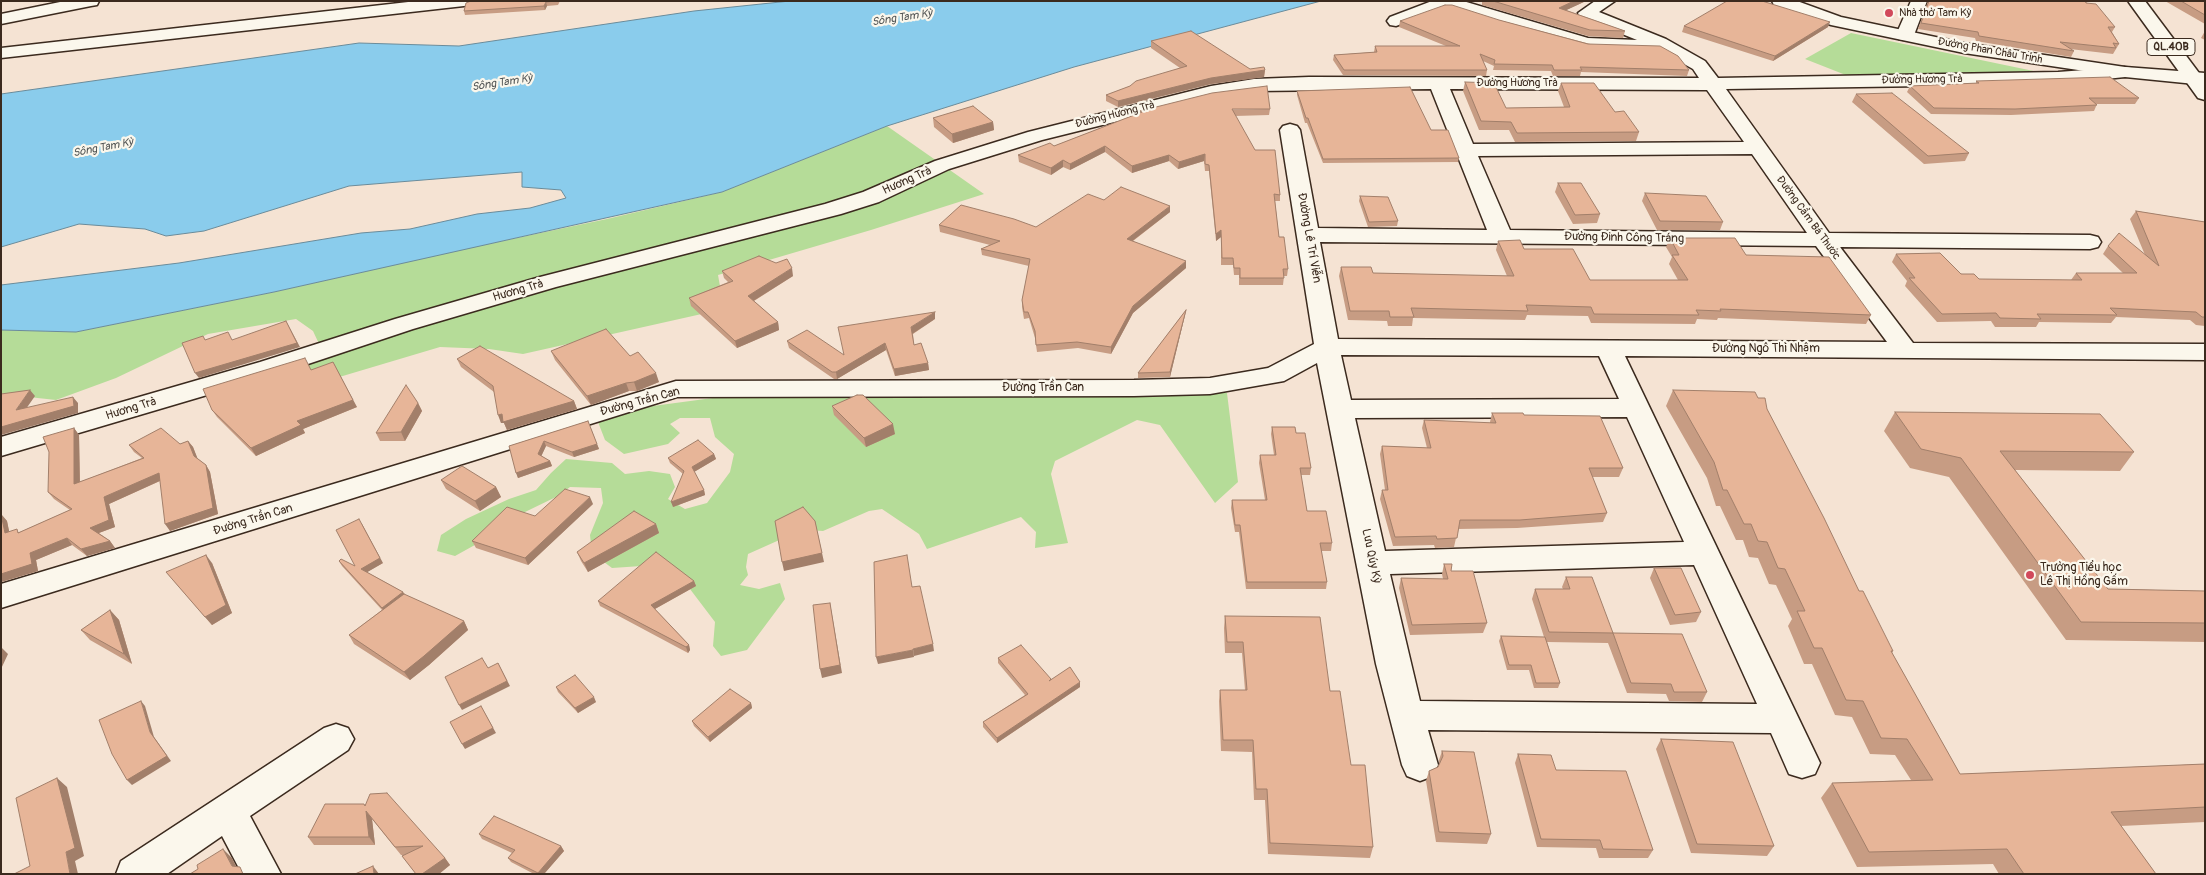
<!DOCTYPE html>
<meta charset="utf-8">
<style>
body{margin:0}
#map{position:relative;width:2206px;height:875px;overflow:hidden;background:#f5e3d3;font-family:Pangolin,sans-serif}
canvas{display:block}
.frame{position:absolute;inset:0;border:2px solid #3b2a1e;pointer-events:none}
</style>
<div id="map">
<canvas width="2206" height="875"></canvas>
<div class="frame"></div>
</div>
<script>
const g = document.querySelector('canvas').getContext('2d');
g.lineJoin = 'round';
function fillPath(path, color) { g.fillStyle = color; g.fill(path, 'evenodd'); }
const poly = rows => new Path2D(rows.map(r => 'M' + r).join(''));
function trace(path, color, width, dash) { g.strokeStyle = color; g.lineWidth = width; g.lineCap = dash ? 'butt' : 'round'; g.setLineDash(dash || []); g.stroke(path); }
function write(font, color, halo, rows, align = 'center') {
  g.font = font + ' Pangolin,sans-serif'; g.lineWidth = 4.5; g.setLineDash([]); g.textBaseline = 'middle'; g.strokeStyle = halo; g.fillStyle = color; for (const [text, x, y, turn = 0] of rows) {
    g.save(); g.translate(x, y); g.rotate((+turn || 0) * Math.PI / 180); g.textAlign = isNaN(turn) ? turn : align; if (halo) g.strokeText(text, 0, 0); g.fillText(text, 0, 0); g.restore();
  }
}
fillPath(poly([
 [1851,33,2048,74,1861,81,1805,59],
 [887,126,984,194,871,230,718,275,724,309,523,354,489,349,440,347,279,395,320,346,313,331,296,319,208,334,116,378,56,400,1,394,1,330,76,332,274,292,469,248,607,219,722,192],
 [1211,390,1227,393,1238,482,1215,503,1160,425,1137,420,1055,461,1051,474,1068,543,1035,548,1036,532,1021,517,927,549,919,534,882,509,869,511,823,531,793,529,795,533,748,554,746,567,748,575,740,585,759,589,780,583,785,599,747,650,721,656,713,646,715,622,671,564,612,568,592,553,590,535,603,503,601,488,570,487,558,496,525,512,509,526,455,556,437,551,441,535,466,519,509,499,536,490,551,473,566,459,612,463,625,474,649,471,670,474,675,487,668,499,685,509,707,503,730,472,734,454,715,437,710,418,680,418,670,424,680,433,668,444,624,454,605,440,598,422,638,408,735,395]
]), '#b5dc98');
const water = poly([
 [790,1,1321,1,1074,67,887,126,722,192,274,292,76,332,1,330,1,285,179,263,361,233,410,229,477,214,530,208,566,198,561,190,522,187,522,172,349,186,204,231,166,236,145,229,79,224,1,247,1,94,359,43,459,46,694,11,790,1]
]);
fillPath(water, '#8accec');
trace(water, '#6a8b9a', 1);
const minor = poly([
 [417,1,472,1,470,5,464,6,1,58,1,48,417,1],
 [1432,1,1463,1,1588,38,1637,40,1580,17,1578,13,1595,1,1615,1,1599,12,1666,39,1705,61,1718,78,2058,72,2125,67,2131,68,2134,72,2131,76,2125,77,2058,84,1726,89,1829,233,2090,235,2098,237,2101,242,2098,247,2090,249,1840,247,1913,343,2205,344,2205,360,1625,356,1820,763,1815,774,1802,778,1789,774,1771,733,1428,730,1438,765,1433,776,1420,781,1407,776,1402,765,1376,664,1317,363,1284,381,1210,394,1134,396,677,397,1,608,1,584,676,381,1134,380,1210,378,1268,368,1314,344,1280,130,1283,126,1290,124,1297,126,1300,130,1318,228,1487,230,1431,89,1254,91,1211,98,1042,140,949,169,879,202,841,214,556,287,413,329,278,374,1,456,1,437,260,362,395,319,540,277,825,204,863,192,935,161,1028,132,1211,86,1254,79,1309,77,1699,78,1693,69,1659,50,1653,51,1587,48,1498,24,1451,8,1444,8,1396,26,1390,25,1387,21,1390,17,1432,1],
 [1450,89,1707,90,1744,142,1473,144,1450,89],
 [1752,154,1807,233,1510,230,1478,156,1752,154],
 [1320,242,1816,246,1887,342,1338,339,1320,242],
 [1341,355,1599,356,1619,399,1351,400,1341,355],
 [1627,417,1684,542,1385,551,1355,418,1627,417],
 [1694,565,1757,704,1420,701,1390,574,1694,565],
 [1911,1,1927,1,1914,35,1911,39,1905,40,1899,39,1896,35,1911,1],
 [336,724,348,728,354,739,348,750,250,816,281,874,242,874,222,836,167,874,116,874,121,861,324,728,336,724]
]);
const major = poly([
 [1772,1,1797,1,1841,17,1964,43,2125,67,2205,73,2205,85,2125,77,1964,53,1831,25,1774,5,1772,1]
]);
const highway = poly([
 [65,1,99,1,97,5,91,6,1,24,1,14,65,1],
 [2128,1,2145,1,2205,81,2205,100,2198,98,2128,1]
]);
trace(minor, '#3b2a1e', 3);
trace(major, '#3b2a1e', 3);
trace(highway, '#3b2a1e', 3);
fillPath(minor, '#fbf7ec');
fillPath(major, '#fbf7ec');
fillPath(highway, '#fbf7ec');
fillPath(poly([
 [560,1,558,5,547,6,545,10,465,15,464,11,466,3],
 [1482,1,1586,1,1566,10,1625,31,1623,38,1588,36,1482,5],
 [1928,1,2085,1,2115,27,2112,32,2119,44,2113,54,2070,49,2074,51,2071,57,1976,41,1975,38,1918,29],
 [2165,1,2205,1,2205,24],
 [1499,20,1689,70,1687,76,1581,72,1580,76,1553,76,1551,71,1493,70,1494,66,1483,61,1487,70,1486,76,1343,75,1333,60,1334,55,1374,52,1375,46,1446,46,1399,27,1400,21],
 [1684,26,1828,27,1773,61,1682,32],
 [2205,31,2205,40,2201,38],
 [1151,41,1250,69,1265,70,1264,77,1211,84,1118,107,1106,101,1106,95,1180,68,1151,48],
 [1976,81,2139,98,2135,104,2097,104,2094,111,2011,115,1931,114,1907,92,1910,86,1976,83],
 [1465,82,1506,108,1564,107,1558,91,1561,83,1615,112,1639,132,1636,141,1515,142,1509,130,1479,130,1463,91],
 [1297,91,1431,130,1459,158,1458,162,1323,163,1307,123,1305,123,1297,95],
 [1856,94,1969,153,1965,161,1924,164,1852,102],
 [1270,109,1269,115,1235,116,1280,195,1280,201,1275,201,1279,237,1288,269,1287,276,1284,276,1283,285,1239,285,1239,275,1234,275,1233,265,1221,265,1221,237,1216,241,1209,171,1205,171,1204,161,1178,169,1169,161,1132,173,1105,152,1070,170,1063,167,1051,175,1019,162,1018,155,1054,146,1140,113,1140,111],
 [933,118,993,122,994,130,953,143,934,127],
 [1558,183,1600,214,1597,223,1573,224,1555,192],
 [1645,193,1723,222,1720,230,1657,230,1642,201],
 [1360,196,1398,221,1397,226,1368,227,1359,201],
 [1104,200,1170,212,1133,241,1186,268,1133,313,1111,354,1078,348,1037,352,1035,338,1029,318,1024,319,1022,307,1022,300,1029,266,982,255,981,249,990,245,940,232,939,225,1036,227],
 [2136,211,2205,222,2205,326,2196,325,2190,320,2116,317,2111,323,2039,322,2036,327,1995,327,1991,321,1937,322,1905,286,1907,281,1892,262,1896,254,1979,279,2071,280,2076,273,2123,273,2103,254,2108,246,2145,255,2130,219],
 [1670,238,1746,255,1871,315,1866,324,1718,318,1717,320,1697,319,1695,324,1591,323,1588,316,1527,315,1525,320,1413,318,1412,326,1388,326,1387,321,1348,320,1339,276,1341,267,1373,273,1507,276,1496,250,1498,241,1524,249,1590,280,1678,280,1669,264,1672,257,1666,247],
 [722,271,793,276,754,301,778,322,779,330,737,348,691,306,689,298,728,282,724,278],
 [1186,310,1185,315,1170,377,1138,378,1138,373],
 [935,319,913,334,914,345,928,363,929,370,895,376,886,350,837,379,834,379,789,348,787,341,844,355],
 [551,351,630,356,659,382,637,391,629,391,591,405,555,360],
 [457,359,574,401,577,409,507,430,504,423,501,423,494,392,461,367],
 [311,370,357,407,303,429,305,433,256,456,217,417,212,410],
 [1673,390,1758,398,1767,409,1859,591,1893,651,1892,653,1960,774,2205,764,2205,822,2121,826,2156,874,1999,874,1993,864,1857,867,1821,798,1832,783,1911,780,1895,755,1870,754,1852,717,1835,715,1812,664,1804,664,1788,626,1792,619,1776,585,1769,584,1758,558,1749,557,1743,540,1736,540,1720,506,1716,506,1707,478,1666,406],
 [418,403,422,411,405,441,380,441,376,433],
 [832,406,895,434,866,447,834,415],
 [1895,412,2134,452,2120,471,2015,470,2108,589,2205,591,2205,642,2066,640,1949,477,1910,468,1884,431],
 [1492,413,1524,415,1623,468,1619,477,1592,477,1607,513,1603,522,1517,528,1458,529,1454,547,1435,548,1434,545,1393,546,1380,499,1382,490,1385,490,1380,454,1382,446,1427,448,1422,428,1424,420,1490,423,1490,422],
 [588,421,599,449,574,457,546,446,541,456,550,461,552,466,518,478,509,446],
 [1272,427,1296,433,1311,468,1310,475,1301,475,1307,511,1332,543,1331,551,1321,551,1327,582,1326,589,1246,589,1239,532,1235,532,1231,508,1232,500,1265,500,1259,463,1260,455,1274,455,1271,434],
 [74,428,79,435,80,482,142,458,134,452,129,445,180,444,188,441,193,447,197,458,206,465,210,472,218,514,170,531,160,481,109,504,115,527,99,533,110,541,115,548,87,556,72,545,36,560,38,571,1,582,1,514,7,521,9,532,20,532,70,510,54,499,48,492],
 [714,454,716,459,694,472,704,490,705,495,673,507,683,474,670,463,668,458],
 [441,480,496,487,501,497,480,511,446,489],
 [593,504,528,565,476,548,472,541,535,516],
 [656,524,659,533,588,572,581,561,577,552],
 [339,561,355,566,383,563,367,572,403,592,405,595,464,621,468,630,429,665,410,680,354,644,349,635,382,610,342,566],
 [212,563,232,613,212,625,166,572],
 [1444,564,1451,571,1487,623,1483,633,1410,635,1399,588,1401,578,1443,579,1442,574],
 [1654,568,1701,612,1696,622,1670,625,1650,578],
 [1566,577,1613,633,1707,692,1702,702,1669,701,1666,694,1627,693,1608,643,1547,642,1560,683,1558,688,1534,688,1529,670,1507,670,1499,641,1501,636,1544,637,1532,599,1535,589,1563,589,1562,587],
 [694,581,696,586,655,609,689,645,690,650,688,653,600,606,598,601],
 [110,610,119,620,132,664,90,640,81,630],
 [1225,616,1330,691,1373,847,1370,858,1268,854,1265,800,1254,800,1252,752,1221,751,1219,701,1220,690,1245,690,1242,653,1225,653,1224,628],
 [998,658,1051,679,1080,687,997,743,983,727,983,722,1025,695,998,663],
 [556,687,596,702,578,713,558,692],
 [751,703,752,708,710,742,694,726,692,721],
 [1661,739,1774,846,1767,856,1691,853,1656,749],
 [1442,751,1491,834,1487,844,1436,842,1426,781,1429,771,1438,767,1439,764,1439,760],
 [1518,754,1556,770,1653,850,1648,858,1599,858,1596,848,1537,847,1515,763],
 [365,805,445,858,450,865,439,874,416,874,402,856,403,855,401,855,372,819,375,845,314,845,308,837],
 [479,834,561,846,564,851,544,874,534,874,511,862,508,858,512,853,482,839]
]), '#c79c83');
fillPath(poly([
 [1574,1,1586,1,1558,14,1559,8],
 [546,2,547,6,545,10,544,6],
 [1830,22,1828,27,1773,61,1775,56],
 [1265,70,1264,77,1211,84,1118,107,1118,101,1211,78],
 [993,122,994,130,953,143,952,134],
 [1105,146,1105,152,1070,170,1070,164],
 [1205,154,1204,161,1178,169,1179,162],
 [1169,155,1169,161,1132,173,1132,166],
 [1063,160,1063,167,1051,175,1051,168],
 [1170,206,1170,212,1127,245,1127,239],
 [1221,230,1221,237,1216,241,1216,234],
 [1186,261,1186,268,1133,313,1111,354,1111,347,1133,306],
 [792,268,793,276,750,303,748,296],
 [1186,310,1185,315,1170,377,1170,372],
 [935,312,935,319,912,334,911,327],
 [286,321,300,347,199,378,195,373],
 [778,322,779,330,737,348,735,341],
 [885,343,886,350,837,379,836,372],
 [333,362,357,407,303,429,305,433,256,456,251,448,297,421],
 [928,363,929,370,895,376,894,369],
 [656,373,659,382,637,391,634,382],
 [626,383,629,391,591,405,587,396],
 [30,390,35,396,21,416,16,410],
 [73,397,78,403,78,413,1,435,1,427],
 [574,401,577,409,507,430,504,423,501,423,498,415],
 [418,403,422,411,405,441,401,432],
 [893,424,895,434,866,447,864,438],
 [74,428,79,435,80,491,74,484],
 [188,441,193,447,199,462,194,456],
 [544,441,546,446,540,459,538,454],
 [597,444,599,449,574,457,572,452],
 [714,454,716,459,694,472,692,467],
 [550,461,552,466,518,478,516,473],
 [206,465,210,472,218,514,170,531,165,524],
 [159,473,164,479,109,504,115,527,96,534,90,528,104,497],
 [496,487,501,497,480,511,475,501],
 [704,490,705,495,673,507,671,502],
 [590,497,593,504,528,565,525,558],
 [1,514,7,521,11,540,5,533],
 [815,521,824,562,784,571,782,562],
 [362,524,383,563,364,574,361,569],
 [656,524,659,533,588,572,584,563],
 [67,538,72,545,36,560,38,571,1,582,1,574,30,553],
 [110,541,115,548,87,556,81,549],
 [206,555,212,563,232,613,212,625,205,617],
 [694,581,696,586,653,610,651,605],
 [403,592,406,597,385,613,382,608],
 [830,603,842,673,822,678,820,669],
 [110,610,119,620,132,664,124,654],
 [464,621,468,630,429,665,410,680,404,672],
 [933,644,934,651,914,656,913,649],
 [689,645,690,650,688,653,686,647],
 [1,647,8,654,1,669],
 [913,650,914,657,878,664,876,657],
 [498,663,510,686,462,710,459,705],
 [1080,682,1080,687,997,743,997,738],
 [594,697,596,702,578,713,575,708],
 [141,701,145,706,154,737,171,761,132,785,127,780,150,732],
 [751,703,752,708,710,742,708,737],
 [481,706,496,733,465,749,462,744],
 [57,778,67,787,84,856,75,861,78,874,70,874,66,852],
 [366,811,372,819,375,845,369,837],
 [561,846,564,851,544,874,539,874,538,873],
 [223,849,232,858,240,874,232,866],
 [445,858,450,865,439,874,422,874],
 [373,866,379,874,374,874]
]), '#a27f6a');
const building = poly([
 [471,1,556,1,546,2,544,6,464,11,466,3,471,1],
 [1493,1,1574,1,1559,8,1625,31,1590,30,1493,1],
 [1727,1,1762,1,1830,22,1775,56,1684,26,1727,1],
 [1929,1,2085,1,2086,3,2096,4,2115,27,2108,27,2119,44,2113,43,2116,48,2060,42,2074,51,1979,36,1978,32,1921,23,1929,1],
 [2181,1,2205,1,2205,15,2181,1],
 [1445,5,1452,5,1499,20,1588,44,1660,46,1678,56,1689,70,1580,67,1582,70,1554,70,1552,65,1494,64,1495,60,1480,54,1487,70,1344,70,1334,55,1377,52,1375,46,1460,46,1400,21,1445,5],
 [1191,31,1250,69,1264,67,1265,70,1211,78,1118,101,1106,95,1130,86,1136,81,1187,66,1151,41,1191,31],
 [2110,77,2139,98,2089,98,2097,105,2015,109,1934,108,1910,86,1979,83,1976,81,2110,77],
 [1465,82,1494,83,1506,108,1570,107,1561,83,1594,83,1615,112,1624,111,1639,132,1517,133,1511,122,1481,121,1465,82],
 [1267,86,1270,109,1232,109,1255,150,1275,150,1280,195,1274,194,1279,237,1284,237,1288,269,1283,269,1284,278,1240,278,1240,268,1234,268,1233,258,1222,258,1221,230,1216,234,1209,165,1205,164,1205,154,1179,162,1169,155,1132,166,1105,146,1070,164,1063,160,1051,168,1018,155,1050,143,1054,146,1142,112,1140,111,1212,93,1267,86],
 [1410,87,1431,130,1448,130,1459,158,1323,159,1308,118,1306,118,1297,91,1410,87],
 [1892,93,1969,153,1928,156,1856,94,1892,93],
 [973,106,993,122,952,134,933,118,973,106],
 [1558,183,1581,183,1600,214,1575,215,1558,183],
 [1121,187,1170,206,1127,239,1186,261,1133,306,1111,347,1077,342,1036,345,1035,331,1028,312,1024,312,1022,300,1030,259,981,249,1000,241,939,225,961,205,1014,219,1036,227,1088,194,1104,200,1121,187],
 [1645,193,1706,196,1723,222,1660,221,1645,193],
 [1360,196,1388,197,1398,221,1369,222,1360,196],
 [2136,211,2205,222,2205,317,2202,317,2196,312,2110,308,2117,315,2037,314,2041,319,2000,318,1996,313,1942,314,1909,278,1915,278,1896,254,1940,253,1961,274,1974,274,1979,279,2082,280,2076,273,2137,273,2108,246,2119,233,2159,266,2136,211],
 [1670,238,1735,238,1746,255,1829,257,1871,315,1720,309,1721,311,1696,310,1699,315,1594,314,1591,307,1526,305,1528,311,1411,308,1414,317,1390,317,1389,311,1350,311,1341,267,1371,267,1373,273,1514,276,1498,241,1520,240,1524,249,1573,249,1590,280,1688,280,1672,255,1679,255,1670,238],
 [759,256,776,263,787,259,792,268,748,296,778,322,735,341,689,298,733,281,722,271,759,256],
 [1186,310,1170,372,1138,373,1186,310],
 [935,312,911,327,914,345,921,343,928,363,894,369,885,343,836,372,832,372,787,341,807,330,844,355,838,327,935,312],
 [286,321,297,343,195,373,182,343,203,336,205,340,228,332,232,340,286,321],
 [606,329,630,356,638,352,656,373,634,382,626,383,587,396,551,351,606,329],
 [480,346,574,401,503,422,502,414,498,415,493,386,457,359,480,346],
 [305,358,311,370,333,362,353,400,297,421,301,425,251,448,212,410,203,389,305,358],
 [406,385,418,403,401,432,376,433,406,385],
 [30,390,16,410,73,397,74,406,1,427,1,394,30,390],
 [1673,390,1755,392,1758,398,1765,398,1767,409,1824,518,1859,591,1863,591,1893,651,1891,651,1960,774,2205,764,2205,807,2111,812,2156,874,2024,874,2007,849,1869,852,1832,783,1933,780,1907,739,1881,738,1863,701,1846,700,1822,648,1814,648,1797,611,1805,611,1785,569,1778,568,1767,542,1758,541,1751,524,1744,524,1727,490,1723,490,1714,462,1673,390],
 [857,395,863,395,893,424,864,438,832,406,857,395],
 [1895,412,2100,414,2134,452,2000,451,2108,589,2205,591,2205,623,2081,622,1961,458,1921,449,1895,412],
 [1492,413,1523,413,1524,415,1600,416,1623,468,1589,468,1607,513,1520,520,1460,520,1457,538,1437,539,1436,536,1395,537,1382,490,1388,490,1382,446,1431,448,1424,420,1496,423,1492,413],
 [588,421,597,444,572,452,544,441,538,454,550,461,516,473,509,446,588,421],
 [1272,427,1295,427,1296,433,1305,433,1311,468,1300,468,1307,511,1326,511,1332,543,1320,543,1327,582,1247,582,1240,525,1235,525,1232,500,1267,500,1260,455,1276,455,1272,427],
 [74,428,74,484,144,458,129,445,161,428,180,444,188,441,194,456,206,465,213,508,165,524,159,473,104,497,109,520,90,528,110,541,81,549,67,538,30,553,32,564,1,574,1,514,5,533,17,529,18,533,72,509,48,492,49,452,43,437,74,428],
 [698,440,714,454,692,467,704,490,671,502,684,471,668,458,698,440],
 [462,466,496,487,475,501,441,480,462,466],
 [565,489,590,497,525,558,472,541,507,507,535,516,565,489],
 [803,507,815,521,822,553,782,562,775,521,803,507],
 [634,511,656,524,584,563,577,552,634,511],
 [359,519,380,558,361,569,403,592,382,608,339,561,341,559,355,566,336,530,359,519],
 [656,552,694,581,651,605,689,645,686,647,598,601,656,552],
 [206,555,226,605,205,617,166,572,206,555],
 [907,555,912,587,920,586,933,644,913,649,913,650,876,657,874,562,907,555],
 [1444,564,1452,564,1451,571,1473,571,1487,623,1412,625,1401,578,1448,579,1444,564],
 [1654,568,1681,568,1701,612,1675,615,1654,568],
 [1566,577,1592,577,1613,633,1549,632,1535,589,1570,589,1566,577],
 [404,594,464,621,424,656,404,672,349,635,404,594],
 [830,603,840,665,820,669,813,605,830,603],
 [110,610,124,654,81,630,110,610],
 [1225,616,1320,617,1330,691,1340,691,1351,765,1365,765,1373,847,1270,843,1267,789,1256,789,1253,740,1223,740,1220,690,1247,690,1243,642,1227,642,1225,616],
 [1613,633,1682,634,1707,692,1674,692,1671,684,1631,683,1613,633],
 [1501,636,1545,637,1560,683,1536,683,1531,665,1509,665,1501,636],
 [1021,645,1051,679,1049,681,1070,667,1080,682,997,738,983,722,1028,694,998,658,1021,645],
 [482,658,488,668,498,663,507,681,459,705,445,677,482,658],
 [575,675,594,697,575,708,556,687,575,675],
 [730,689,751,703,708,737,692,721,730,689],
 [141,701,150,732,167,756,127,780,112,754,99,720,141,701],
 [481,706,493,728,462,744,450,722,481,706],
 [1661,739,1733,742,1774,846,1697,844,1661,739],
 [1442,751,1474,752,1491,834,1439,832,1429,771,1438,767,1443,756,1442,751],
 [1518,754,1551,755,1556,770,1626,771,1653,850,1603,849,1600,840,1541,839,1518,754],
 [57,778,75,848,66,852,70,874,14,874,30,866,16,798,57,778],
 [387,793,445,858,422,874,416,874,402,856,423,846,395,847,366,811,369,837,308,837,325,804,364,804,365,806,370,794,387,793],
 [494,816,561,846,538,873,508,858,515,850,479,834,494,816],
 [223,849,232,866,240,867,243,874,190,874,198,869,197,865,223,849],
 [373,866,374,874,355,874,373,866]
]);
fillPath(building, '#e7b598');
trace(building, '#a27f6a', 1);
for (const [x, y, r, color] of [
 [1889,13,5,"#d1495b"],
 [2030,575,5,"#d1495b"]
]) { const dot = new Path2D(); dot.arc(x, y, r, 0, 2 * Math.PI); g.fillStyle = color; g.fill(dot); trace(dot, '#fbf7ec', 2); }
write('11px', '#3b2a1e', '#fbf7ec', [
 ["Nhà thờ Tam Kỳ",1899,13]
], 'left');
write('italic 11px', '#4f5252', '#fbf7ec', [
 ["Sông Tam Kỳ",902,18,-9],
 ["Sông Tam Kỳ",502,83,-9],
 ["Sông Tam Kỳ",103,148,-11]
]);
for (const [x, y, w] of [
 [2171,47,48]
]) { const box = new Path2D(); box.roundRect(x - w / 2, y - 8.5, w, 17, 4); g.fillStyle = '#fbf7ec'; g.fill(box); trace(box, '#3b2a1e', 1); }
write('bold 11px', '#3b2a1e', null, [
 ["QL.40B",2171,47]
]);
write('11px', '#3b2a1e', '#fbf7ec', [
 ["Đường Phan Châu Trinh",1990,51,10],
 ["Đường Hương Trà",1922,80,-1],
 ["Đường Hương Trà",1517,83],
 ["Đường Hương Trà",1115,115,-14],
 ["Đường Cầm Bá Thước",1808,218,54]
]);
write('12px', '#3b2a1e', '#fbf7ec', [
 ["Hương Trà",907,181,-24],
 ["Đường Lê Trí Viễn",1309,238,80],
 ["Đường Đinh Công Tráng",1624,238,1],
 ["Hương Trà",518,291,-16],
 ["Đường Ngô Thì Nhậm",1766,349],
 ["Đường Trần Can",1043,388],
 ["Đường Trần Can",640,402,-15],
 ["Hương Trà",131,409,-17],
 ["Đường Trần Can",253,520,-17],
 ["Lưu Qúy Kỳ",1371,556,78]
]);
write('12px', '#3b2a1e', '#fbf7ec', [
 ["Trường Tiểu học",2040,568],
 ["Lê Thị Hồng Gấm",2040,582]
], 'left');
</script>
